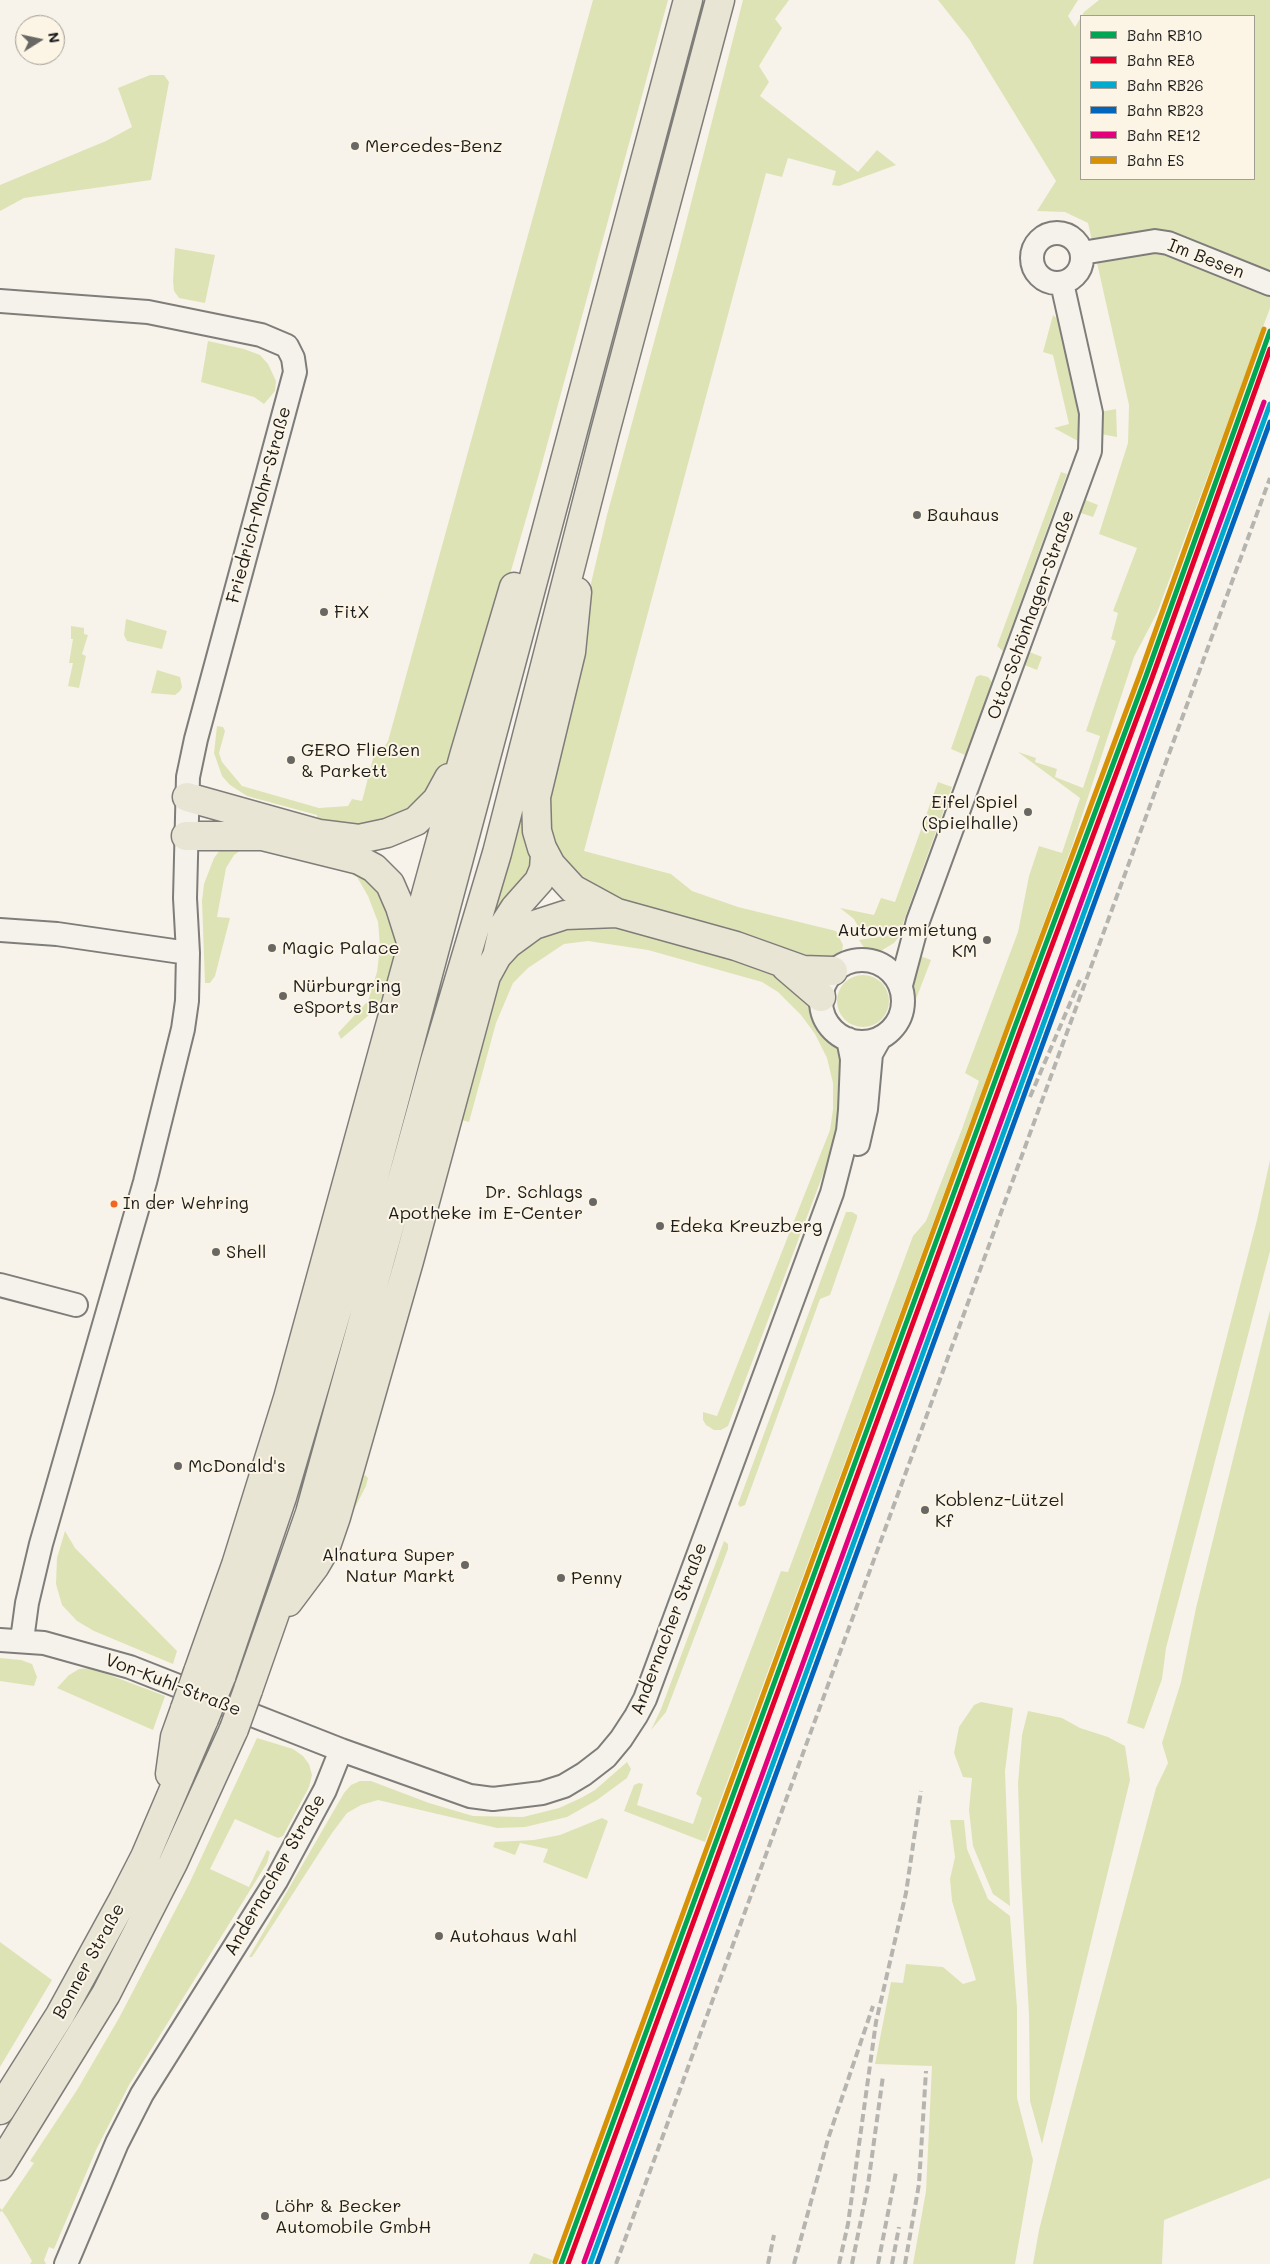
<!DOCTYPE html>
<meta charset="utf-8">
<style>
body{margin:0}
#map{position:relative;width:1270px;height:2264px;overflow:hidden;background:#f7f3ea;font-family:Mali,sans-serif}
canvas{display:block}
.legend{position:absolute;left:1080px;top:15px;width:175px;height:165px;box-sizing:border-box;background:#fcf5e5;border:1px solid #a29e95;margin:0;padding:6px 9px;list-style:none;font-size:15px;color:#1c1c1c}
.legend li{display:flex;align-items:center;gap:10px;height:25px}
.legend b{width:25px;border:1px solid #a29e95}
.north{position:absolute;left:15px;top:15px;width:50px;height:50px;box-sizing:border-box;background:#fcf5e5;border:1px solid #a29e95;border-radius:50%;rotate:80deg;font-size:14px;font-weight:700;line-height:20px;text-align:center;color:#1c1c1c}
.north::after{content:'';display:block;margin:auto;width:18px;height:22px;background:#696764;clip-path:polygon(50% 0,100% 100%,50% 72%,0 100%)}
</style>
<div id="map">
<canvas width="1270" height="2264"></canvas>
<ul class="legend">
<li><b style="height:6px;background:#00a651"></b>Bahn RB10</li>
<li><b style="height:6px;background:#e4002b"></b>Bahn RE8</li>
<li><b style="height:6px;background:#00a9ce"></b>Bahn RB26</li>
<li><b style="height:6px;background:#0065bd"></b>Bahn RB23</li>
<li><b style="height:6px;background:#e5007d"></b>Bahn RE12</li>
<li><b style="height:6px;background:#d69104"></b>Bahn ES</li>
</ul>
<div class="north">N</div>
</div>
<script>
const g = document.querySelector('canvas').getContext('2d');
g.lineJoin = 'round';
function fillPath(path, color) { g.fillStyle = color; g.fill(path, 'evenodd'); }
const poly = rows => new Path2D(rows.map(r => 'M' + r).join(''));
function trace(path, color, width, dash) { g.strokeStyle = color; g.lineWidth = width; g.lineCap = dash ? 'butt' : 'round'; g.setLineDash(dash || []); g.stroke(path); }
function write(font, color, halo, rows, align = 'center') {
  g.font = font + ' Mali,sans-serif'; g.lineWidth = 4; g.setLineDash([]); g.textBaseline = 'middle'; g.strokeStyle = halo; g.fillStyle = color; for (const [text, x, y, turn = 0] of rows) {
    g.save(); g.translate(x, y); g.rotate((+turn || 0) * Math.PI / 180); g.textAlign = isNaN(turn) ? turn : align; if (halo) g.strokeText(text, 0, 0); g.fillText(text, 0, 0); g.restore();
  }
}
fillPath(poly([
 [593,0,668,0,541,467,502,602,468,691,451,754,437,784,403,817,367,828,318,823,317,815,247,796,230,785,222,776,214,753,217,726,223,727,225,731,219,753,222,762,242,786,319,808,348,806,352,799,362,801,375,751,382,751,388,741],
 [743,0,789,0,775,19,782,28,759,66,769,82,760,96,858,172,877,150,896,165,839,186,832,185,836,171,788,158,782,177,766,173,584,851,671,874,692,891,738,907,836,931,843,945,842,952,837,960,826,964,605,897,568,869,549,833,549,793,585,609,607,515,679,250],
 [938,0,1078,0,1068,16,1075,27,1081,17,1081,179,1254,179,1254,16,1082,16,1084,12,1099,0,1270,0,1270,308,1157,613,1134,657,1071,849,705,1842,624,1811,634,1785,639,1783,643,1784,637,1805,693,1824,702,1798,696,1794,781,1571,788,1572,913,1236,926,1221,962,1129,979,1081,965,1073,1018,932,1029,876,1039,846,1062,853,1080,798,1018,752,1036,758,1035,762,1057,769,1055,777,1083,788,1100,736,1086,731,1116,641,1111,639,1118,613,1113,611,1137,548,1099,534,1128,443,1129,405,1088,223,1065,212,1037,211,1056,181,969,39],
 [150,75,164,75,169,82,151,180,24,198,0,211,0,185,106,141,132,127,118,88],
 [175,248,215,255,205,303,179,298,174,291,173,281],
 [1053,315,1059,320,1079,412,1080,427,1078,441,1054,428,1069,424,1053,355,1043,352],
 [208,341,244,349,260,355,268,364,276,381,275,391,264,404,254,397,201,382],
 [1116,409,1117,437,1101,434,1100,412],
 [1061,472,1067,474,1003,651,997,646],
 [1083,499,1098,505,1093,517,1078,512],
 [126,619,167,631,162,649,127,641,124,635],
 [71,626,84,628,84,634,88,635,82,654,86,656,79,688,68,686,73,663,69,663,73,639,71,639],
 [1027,651,1042,657,1037,670,1022,664],
 [157,670,180,677,182,687,180,691,175,695,151,693],
 [980,675,988,677,992,682,965,755,951,749,976,677],
 [938,782,952,787,902,926,861,932,854,919,840,908,874,915,881,898,895,902],
 [526,795,534,867,488,932],
 [252,839,262,840,345,860,371,872,383,885,392,905,397,930,395,959,388,989,369,1015,341,1039,338,1033,368,1001,377,972,380,947,378,922,368,896,357,877,342,869,258,846,244,848,234,855,226,868,217,917,230,918,215,976,210,983,205,983,202,901,204,884,214,858,220,850,233,842],
 [566,923,617,925,713,952,772,972,811,1000,820,1026,843,1054,839,1132,728,1426,721,1430,714,1430,706,1425,703,1420,703,1412,717,1416,830,1130,833,1109,833,1083,827,1058,815,1034,801,1015,778,992,762,982,648,950,588,941,564,944,528,968,513,983,496,1023,469,1122,458,1119,493,988,504,963,520,946],
 [902,933,894,943,879,952,865,949,859,940],
 [923,957,931,960,908,1020,910,1008,909,984,917,959],
 '837 1001a26 26 0 1 1 52 0a26 26 0 1 1-52 0Z',
 [1270,1160,1270,1251,1166,1648,1162,1679,1144,1729,1127,1723,1257,1220],
 [846,1212,852,1212,857,1215,857,1218,830,1295,820,1299,745,1505,740,1507,738,1504],
 [1270,1310,1270,2178,1164,2220,1162,2264,1033,2264,1039,2230,1066,2125,1156,1788,1168,1763,1162,1743,1181,1682,1196,1608],
 [365,1475,368,1478,366,1486,338,1541,358,1480],
 [65,1531,75,1548,177,1651,173,1664,94,1631,77,1621,62,1605,56,1584,57,1558],
 [724,1541,728,1544,728,1549,666,1712,651,1730,661,1709],
 [0,1658,21,1660,32,1664,37,1677,34,1686,0,1681],
 [91,1668,165,1696,153,1730,57,1688,69,1675,79,1669],
 [981,1702,1013,1708,1005,1771,1010,1906,993,1894,973,1846,969,1810,972,1778,963,1777,954,1753,959,1727,974,1705],
 [1028,1711,1062,1718,1080,1728,1108,1737,1125,1746,1130,1780,1042,2144,1030,2101,1029,2015,1021,1876,1018,1783,1022,1735],
 [257,1738,293,1749,303,1756,309,1764,312,1775,309,1787,283,1836,278,1838,235,1819,210,1869,249,1887,267,1850,270,1852,267,1863,129,2085,96,2150,54,2249,49,2247,44,2260,46,2264,30,2264,32,2261,7,2218,2,2211,0,2212,0,2208,2,2210,34,2163,30,2161,77,2090,119,2018,189,1884],
 [627,1762,631,1769,627,1778,597,1800,567,1817,525,1827,497,1828,378,1800,361,1805,347,1813,332,1833,256,1951,252,1957,249,1957,344,1793,351,1785,360,1781,371,1781,429,1803,473,1816,523,1817,559,1808,581,1798,595,1790],
 [602,1818,608,1821,587,1879,543,1862,548,1849,520,1843,515,1855,493,1847,495,1842,534,1840,560,1835],
 [950,1820,964,1820,967,1849,988,1899,1010,1916,1017,2008,1017,2098,1033,2160,1015,2264,913,2264,926,2191,932,2066,875,2064,891,1982,903,1983,906,1964,943,1967,963,1984,976,1980,952,1901,950,1879,955,1857],
 [0,1942,52,1980,0,2067],
 [534,2253,552,2260,551,2264,529,2264]
]), '#dee3b5');
const minor = poly([
 '1032 258a25 25 0 1 1 50 0a25 25 0 1 1-50 0Z',
 [1082,253,1155,241,1168,243,1270,284],
 [0,301,148,312,261,335,287,346,293,358,295,372,196,739,188,777,185,898,188,953,187,1001,183,1029,145,1182,41,1544,27,1603,22,1640],
 [0,930,57,934,188,953],
 '821 1001a41 41 0 1 1 82 0a41 41 0 1 1-82 0Z',
 [901,985,918,921,1090,451,1091,413,1062,283],
 [858,1144,866,1109,871,1054,880,1038],
 [0,1285,76,1305],
 [0,1640,44,1643,130,1667,341,1750,470,1796,493,1799,542,1793,564,1786,584,1774,606,1757,621,1739,636,1716,645,1699,832,1193,848,1131,850,1110,852,1059,848,1039],
 [66,2264,117,2143,142,2094,276,1881,325,1790,341,1750]
]);
const highway = poly([
 [577,592,571,652,536,797,537,831,542,848,551,865,573,889,617,913,736,946,803,970,833,971],
 [187,797,319,834,359,839,387,833,416,821,437,800,449,778],
 [186,836,262,836,359,860,374,868,390,884,400,907,412,945],
 [497,956,504,925,515,908,539,881,544,869,545,855],
 [786,967,821,997],
 [288,1602,315,1566,325,1549,336,1517,409,1261,486,976,497,956,508,944,534,925,565,915,617,913],
 [198,1672,236,1565,288,1398,464,756,514,587],
 [221,1677,282,1497,352,1259,688,0],
 [248,1690,310,1513,435,1061,497,853,605,432,720,0],
 [170,1774,175,1737,185,1709],
 [0,2110,60,2015,123,1900,145,1857,204,1719],
 [0,2166,106,1994,173,1863,234,1729]
]);
trace(minor, '#7f7d79', 26);
trace(highway, '#7f7d79', 31);
trace(minor, '#f5f2ec', 22);
trace(highway, '#e9e5d5', 28);
trace(poly([
 [1030,1097,1080,980],
 [616,2264,1270,478],
 [768,2264,774,2235],
 [794,2264,828,2139,873,2006],
 [839,2264,848,2224,876,2022,906,1893,921,1791],
 [852,2264,868,2185,883,2076],
 [878,2264,896,2172],
 [892,2264,899,2227],
 [905,2264,919,2184,926,2071]
]), '#b6b4af', 4, [8, 4]);
const highwayBridge = poly([
 [185,1709,198,1672],
 [204,1719,221,1677],
 [234,1729,248,1690]
]);
trace(highwayBridge, '#7f7d79', 31, []);
trace(highwayBridge, '#e9e5d5', 28);
trace(poly([
 [561,2264,1014,1029,1146,676,1270,331]
]), '#00a651', 5);
trace(poly([
 [568,2264,1020,1031,1152,678,1270,349]
]), '#e4002b', 5);
trace(poly([
 [590,2264,1270,404]
]), '#00a9ce', 5);
trace(poly([
 [597,2264,1270,422]
]), '#0065bd', 5);
trace(poly([
 [584,2262,1264,402]
]), '#e5007d', 5);
trace(poly([
 [555,2262,1008,1027,1140,674,1264,329]
]), '#d69104', 5);
for (const [x, y, r, color] of [
 [355,146,5,"#696764"],
 [917,515,5,"#696764"],
 [324,612,5,"#696764"],
 [291,760,5,"#696764"],
 [1028,812,5,"#696764"],
 [987,940,5,"#696764"],
 [272,948,5,"#696764"],
 [283,996,5,"#696764"],
 [593,1202,5,"#696764"],
 [114,1204,4.5,"#f26522"],
 [660,1226,5,"#696764"],
 [216,1252,5,"#696764"],
 [178,1466,5,"#696764"],
 [925,1510,5,"#696764"],
 [465,1565,5,"#696764"],
 [561,1578,5,"#696764"],
 [439,1936,5,"#696764"],
 [265,2216,5,"#696764"]
]) { const dot = new Path2D(); dot.arc(x, y, r, 0, 2 * Math.PI); g.fillStyle = color; g.fill(dot); trace(dot, '#fcf5e5', 2); }
write('17px', '#1c1c1c', '#fcf5e5', [
 ["In der Wehring",123,1204]
], 'left');
write('18px', '#1c1c1c', '#fcf5e5', [
 ["Mercedes-Benz",365,146],
 ["Bauhaus",927,515],
 ["FitX",334,612],
 ["GERO Fließen",301,750],
 ["& Parkett",301,771],
 ["Eifel Spiel",1018,802,"right"],
 ["(Spielhalle)",1018,823,"right"],
 ["Autovermietung",977,930,"right"],
 ["KM",977,951,"right"],
 ["Magic Palace",282,948],
 ["Nürburgring",293,986],
 ["eSports Bar",293,1007],
 ["Dr. Schlags",583,1192,"right"],
 ["Apotheke im E-Center",583,1213,"right"],
 ["Edeka Kreuzberg",670,1226],
 ["Shell",226,1252],
 ["McDonald's",188,1466],
 ["Koblenz-Lützel",935,1500],
 ["Kf",935,1521],
 ["Alnatura Super",455,1555,"right"],
 ["Natur Markt",455,1576,"right"],
 ["Penny",571,1578],
 ["Autohaus Wahl",449,1936],
 ["Löhr & Becker",275,2206],
 ["Automobile GmbH",275,2227]
], 'left');
write('18px', '#1c1c1c', '#fcf5e5', [
 ["Im Besen",1206,259,21],
 ["Friedrich-Mohr-Straße",259,505,-75],
 ["Otto-Schönhagen-Straße",1031,615,-70],
 ["Andernacher Straße",669,1629,-69],
 ["Von-Kuhl-Straße",173,1685,21],
 ["Andernacher Straße",275,1875,-60],
 ["Bonner Straße",89,1961,-61]
]);
</script>
